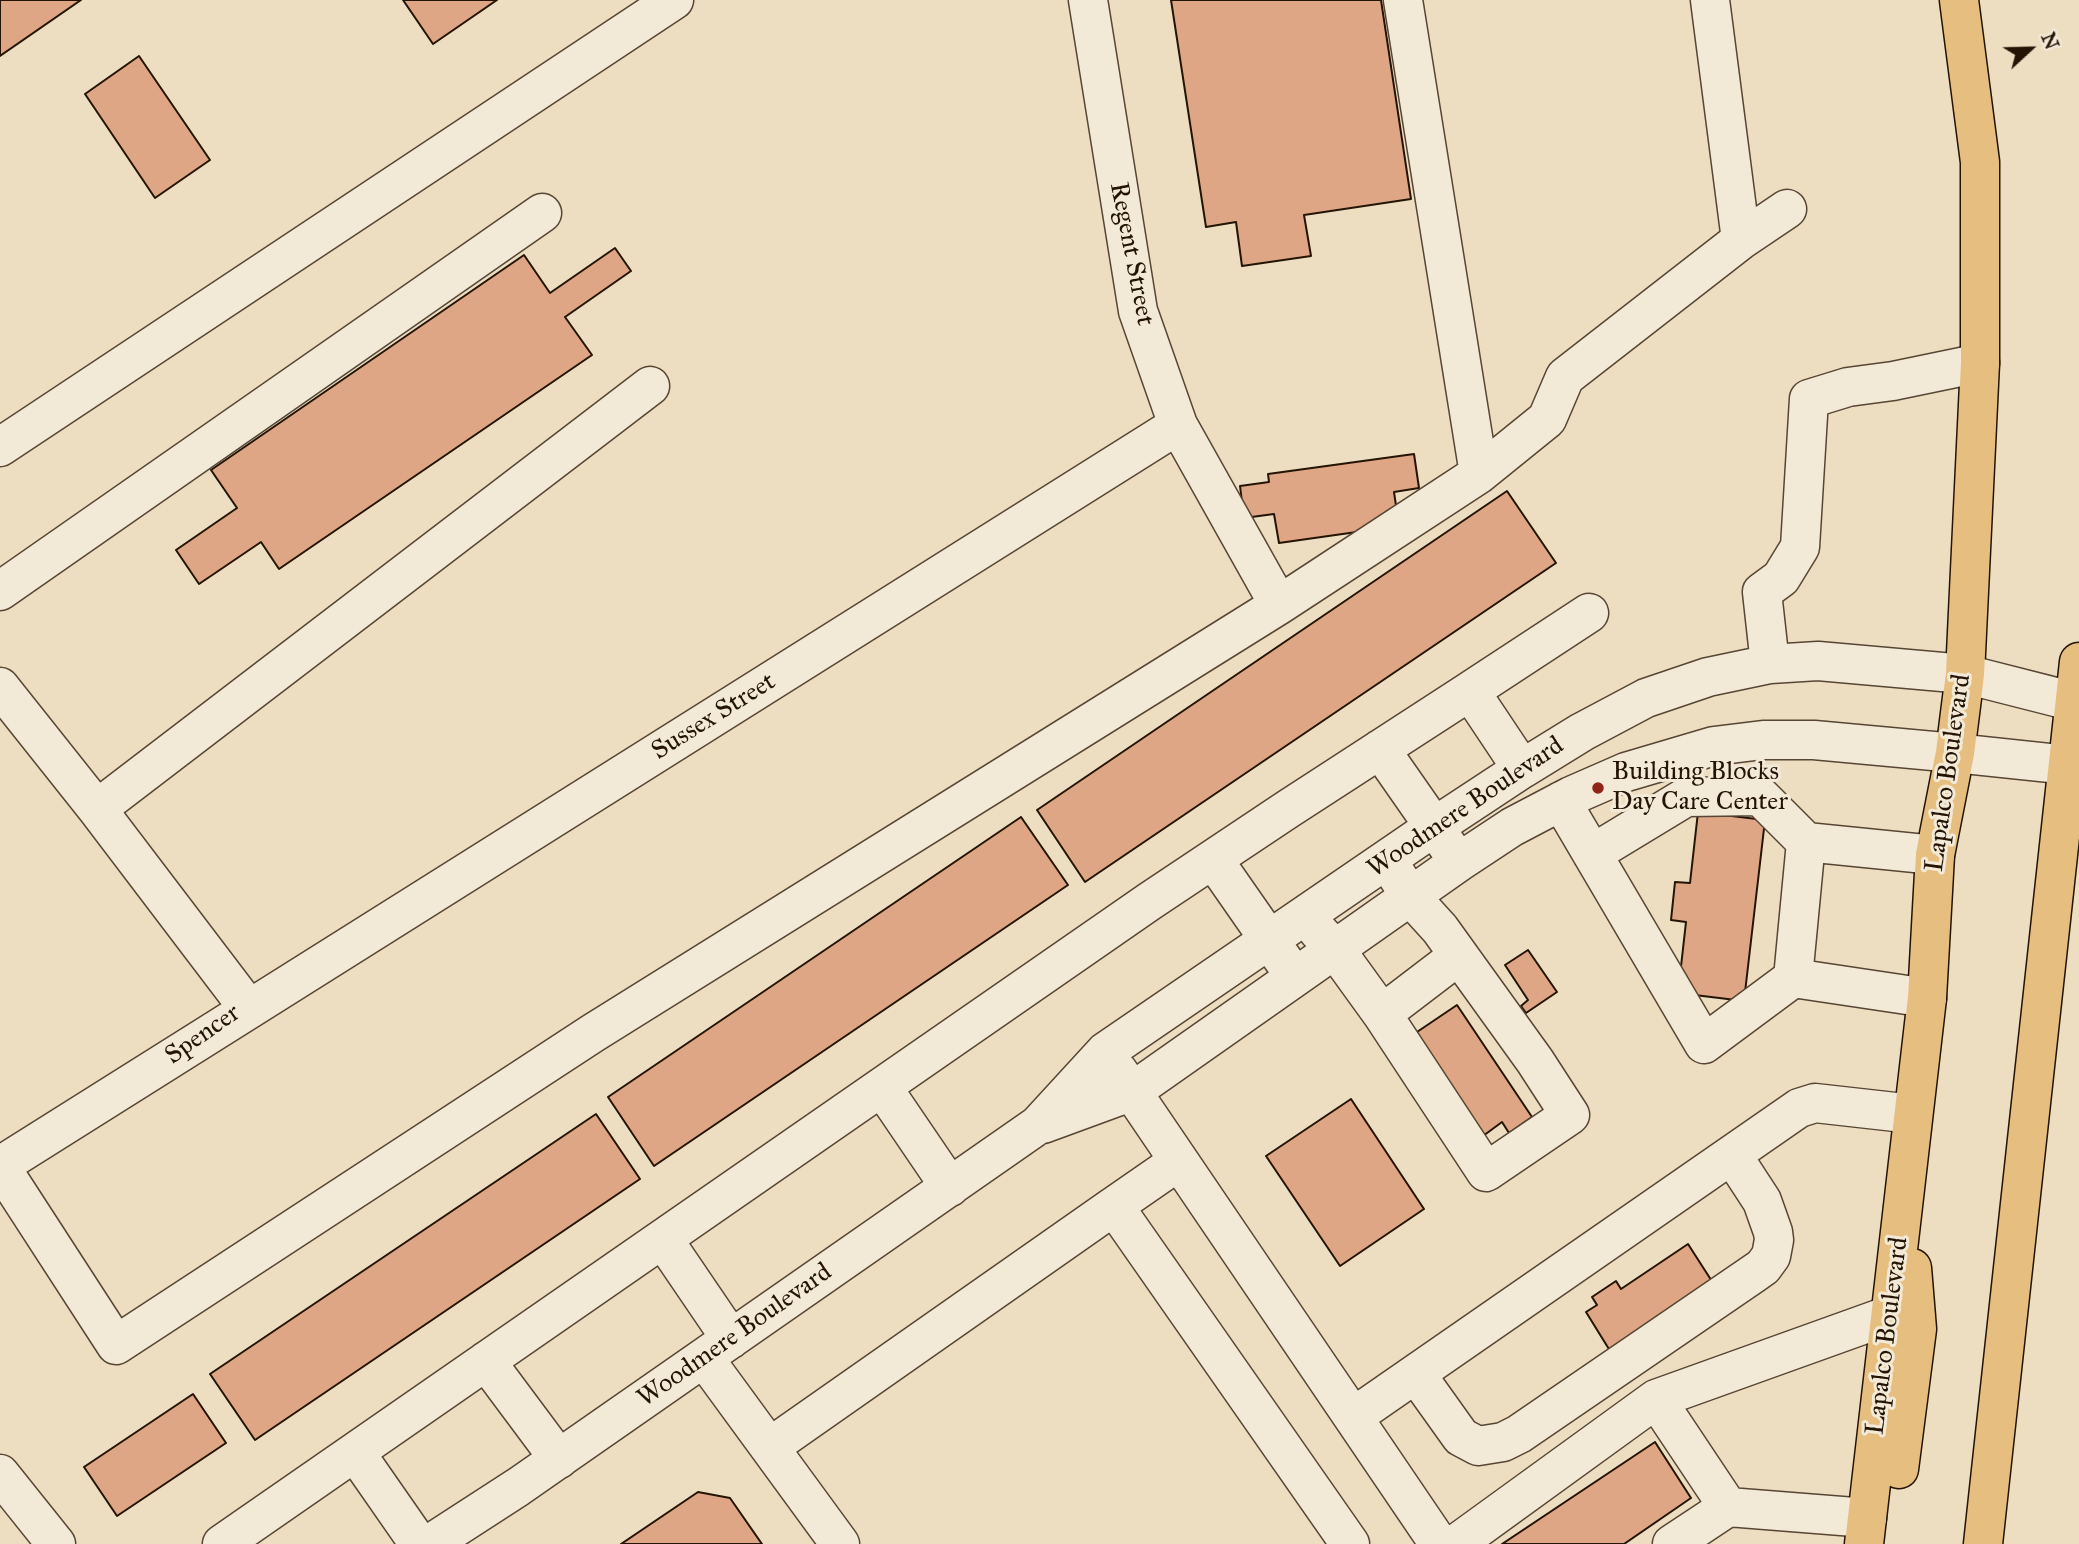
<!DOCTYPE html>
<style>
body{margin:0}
#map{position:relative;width:2079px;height:1544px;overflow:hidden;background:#edddc1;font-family:"IM FELL Great Primer",serif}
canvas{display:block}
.north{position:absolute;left:1995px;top:14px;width:70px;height:70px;-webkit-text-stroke:5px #f3e9d7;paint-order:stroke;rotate:68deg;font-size:19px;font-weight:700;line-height:28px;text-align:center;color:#241404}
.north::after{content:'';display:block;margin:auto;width:24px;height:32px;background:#241404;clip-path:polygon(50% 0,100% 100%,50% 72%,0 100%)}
</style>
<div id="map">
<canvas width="2079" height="1544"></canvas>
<div class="north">N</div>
</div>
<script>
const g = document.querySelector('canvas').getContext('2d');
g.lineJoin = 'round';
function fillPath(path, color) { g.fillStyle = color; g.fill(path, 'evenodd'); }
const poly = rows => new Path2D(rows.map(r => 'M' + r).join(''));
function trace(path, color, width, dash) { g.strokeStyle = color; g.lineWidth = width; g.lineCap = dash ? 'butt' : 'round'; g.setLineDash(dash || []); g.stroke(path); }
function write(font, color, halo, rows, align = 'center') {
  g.font = font + ' "IM FELL Great Primer",serif'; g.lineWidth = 6; g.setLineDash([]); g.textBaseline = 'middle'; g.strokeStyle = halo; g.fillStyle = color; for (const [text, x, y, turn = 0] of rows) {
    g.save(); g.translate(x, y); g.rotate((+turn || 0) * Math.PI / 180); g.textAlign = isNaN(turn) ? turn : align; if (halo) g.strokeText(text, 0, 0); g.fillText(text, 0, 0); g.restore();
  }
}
const building = poly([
 [0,0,81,0,0,56,0,0],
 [403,0,497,0,433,44,403,0],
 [1171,0,1381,0,1411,199,1304,215,1311,256,1242,266,1236,222,1206,227,1171,0],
 [139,56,210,160,155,198,85,94,139,56],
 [615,248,631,271,565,317,592,355,279,569,261,542,199,584,176,550,237,508,211,470,524,255,550,293,615,248],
 [1414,454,1419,488,1394,492,1399,526,1279,543,1274,514,1244,518,1240,486,1269,482,1268,474,1414,454],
 [1507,491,1556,563,1085,882,1037,810,1507,491],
 [1698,812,1765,820,1744,1001,1678,993,1686,922,1671,920,1675,882,1690,883,1698,812],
 [1021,817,1068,885,654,1166,608,1097,1021,817],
 [1528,950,1557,992,1526,1013,1521,1006,1528,1000,1505,965,1528,950],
 [1457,1005,1532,1117,1509,1133,1502,1122,1483,1136,1414,1034,1457,1005],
 [1351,1099,1424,1209,1340,1266,1266,1156,1351,1099],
 [596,1114,640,1179,255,1440,210,1374,596,1114],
 [1688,1244,1715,1286,1612,1354,1586,1312,1597,1305,1592,1297,1616,1281,1621,1289,1688,1244],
 [193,1394,226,1443,117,1516,84,1467,193,1394],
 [1655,1442,1691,1498,1624,1544,1502,1544,1655,1442],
 [698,1492,730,1498,762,1544,621,1544,698,1492]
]);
fillPath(building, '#dea685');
trace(building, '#241404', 2);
const minor = poly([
 [1088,0,1138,311,1178,425,1279,605],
 [1403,0,1479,474],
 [1710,0,1741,240],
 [1178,425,0,1166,116,1345,593,1033,1279,605,1479,474,1547,419,1565,377,1741,240,1787,209],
 [0,447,674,0],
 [0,591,542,213],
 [1770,664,1762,592,1781,578,1800,547,1809,399,1848,387,1893,381,1980,363],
 [0,687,97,809,249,1009],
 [1470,691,1589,613],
 [1380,749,1449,848],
 [1561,801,1704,1044,1793,978,1927,998],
 [97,809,650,386],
 [1592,854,1686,797,1760,796,1806,842,1935,855],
 [1213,859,1284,961],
 [1318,931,1335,949,1382,1014,1486,1172,1570,1115,1535,1061,1440,929,1410,896,1396,874],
 [1793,978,1806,842],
 [1382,1014,1458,956],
 [1118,1071,1439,1544],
 [882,1087,950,1187],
 [1043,1124,1133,1091,1459,862,1512,827,1571,796,1626,772,1714,746,1763,740,1814,740,1955,753,2079,766],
 [1179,1161,1114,1206,1350,1544],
 [663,1239,731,1339],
 [704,1358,840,1544],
 [486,1361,559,1459],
 [1416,1374,1461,1437,1478,1446,1503,1442,1519,1434,1753,1274,1763,1267,1771,1256,1774,1240,1773,1232,1762,1201,1732,1155],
 [1656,1399,1728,1507,1672,1544],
 [1353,1417,1799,1108,1815,1103,1913,1114],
 [770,1447,1114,1206],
 [355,1452,419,1544],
 [0,1474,56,1544],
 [1728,1507,1867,1518],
 [222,1544,1150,901,1288,809,1470,691,1522,769],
 [430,1544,518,1487,1038,1125,1105,1052,1434,827,1522,769,1582,732,1646,698,1708,677,1770,664,1818,661,1965,674,2079,703],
 [1456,1544,1656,1399,1890,1315]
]);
const major = poly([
 [1899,1469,1917,1329,1912,1268],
 [1864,1544,1927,998,1935,855,1955,753,1965,674,1980,363,1980,162,1959,0],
 [1983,1544,2079,662]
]);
trace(minor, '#564633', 41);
trace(major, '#241404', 41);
trace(minor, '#f3e9d7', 38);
trace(major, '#e6be80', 38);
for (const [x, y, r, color] of [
 [1598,788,7,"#8f2418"]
]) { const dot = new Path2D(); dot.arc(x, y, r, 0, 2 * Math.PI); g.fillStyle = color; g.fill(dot); trace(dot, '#f3e9d7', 2.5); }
write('26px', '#241404', '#f3e9d7', [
 ["Regent Street",1131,254,79],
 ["Sussex Street",714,717,-32],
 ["Lapalco Boulevard",1949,773,-82],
 ["Woodmere Boulevard",1466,808,-34],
 ["Spencer",203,1035,-35],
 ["Woodmere Boulevard",735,1336,-35],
 ["Lapalco Boulevard",1888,1336,-83]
]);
write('26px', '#241404', '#f3e9d7', [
 ["Building Blocks",1612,773],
 ["Day Care Center",1612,803]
], 'left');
</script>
